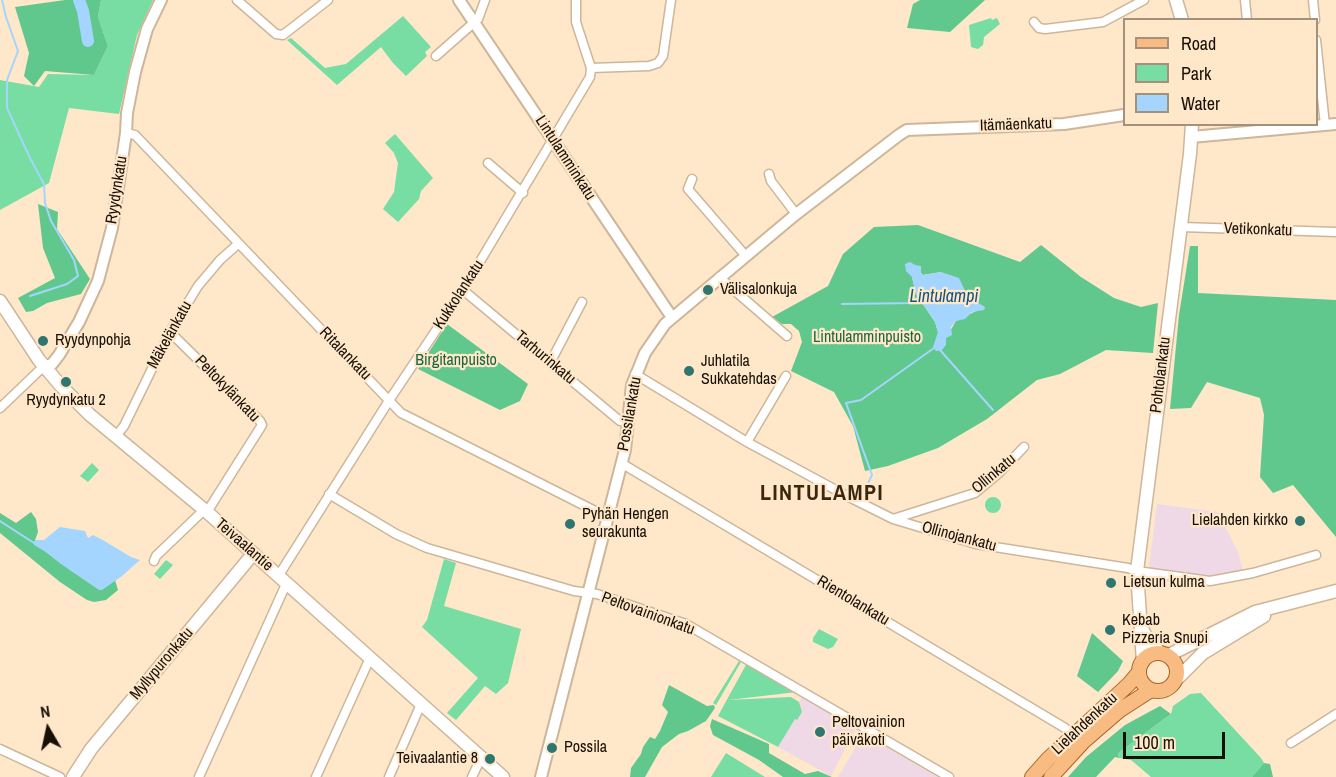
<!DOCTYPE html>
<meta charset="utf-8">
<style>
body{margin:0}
#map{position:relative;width:1336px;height:777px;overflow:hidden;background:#ffe7c9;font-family:"Archivo Narrow",sans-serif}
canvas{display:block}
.legend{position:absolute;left:1123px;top:18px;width:195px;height:108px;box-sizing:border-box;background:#ffe7c9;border:2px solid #a3917b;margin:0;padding:8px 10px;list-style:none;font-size:18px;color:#181006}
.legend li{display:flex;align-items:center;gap:12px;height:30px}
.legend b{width:30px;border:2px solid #a3917b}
.north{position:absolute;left:18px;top:699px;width:60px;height:60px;-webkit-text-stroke:4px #ffe7c9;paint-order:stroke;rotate:351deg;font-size:16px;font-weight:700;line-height:24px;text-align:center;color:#181006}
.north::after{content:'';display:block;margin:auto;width:21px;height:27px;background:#181006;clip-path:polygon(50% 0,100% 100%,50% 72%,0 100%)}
.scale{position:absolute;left:1123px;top:732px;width:102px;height:27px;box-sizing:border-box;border:3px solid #181006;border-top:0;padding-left:8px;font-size:18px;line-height:21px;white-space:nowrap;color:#181006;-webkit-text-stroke:4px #ffe7c9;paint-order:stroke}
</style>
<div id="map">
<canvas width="1336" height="777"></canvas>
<ul class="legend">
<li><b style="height:8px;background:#f8bb82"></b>Road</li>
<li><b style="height:16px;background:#78dda2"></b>Park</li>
<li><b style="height:16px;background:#a4d5ff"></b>Water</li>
</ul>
<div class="north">N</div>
<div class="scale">100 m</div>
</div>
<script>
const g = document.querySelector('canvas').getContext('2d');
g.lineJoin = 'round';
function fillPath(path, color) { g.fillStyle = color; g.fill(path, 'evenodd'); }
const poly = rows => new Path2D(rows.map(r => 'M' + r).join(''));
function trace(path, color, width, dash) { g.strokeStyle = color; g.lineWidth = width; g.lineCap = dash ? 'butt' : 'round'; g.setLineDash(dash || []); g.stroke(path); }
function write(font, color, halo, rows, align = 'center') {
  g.font = font + ' "Archivo Narrow",sans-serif'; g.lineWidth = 4.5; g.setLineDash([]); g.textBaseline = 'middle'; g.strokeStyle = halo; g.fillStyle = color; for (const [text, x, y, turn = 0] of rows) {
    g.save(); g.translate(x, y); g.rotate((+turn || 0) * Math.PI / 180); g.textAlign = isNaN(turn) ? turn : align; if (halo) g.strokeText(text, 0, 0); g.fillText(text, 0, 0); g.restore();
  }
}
fillPath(poly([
 [1157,504,1218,512,1238,552,1243,570,1209,576,1149,568],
 [802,696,856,728,831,776,778,747,795,718,802,712,799,702],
 [864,733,937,777,838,777]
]), '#f0d9e6');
fillPath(poly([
 [101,0,153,0,137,35,119,114,69,108,49,183,0,210,0,80,39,87,48,74,94,75,108,46,98,17],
 [403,16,431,47,425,52,427,56,406,76,393,63,381,47,337,85,287,40,291,38,325,68,346,64],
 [991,18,992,20,997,18,1000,24,984,37,983,45,978,49,971,47,969,25],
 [395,134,433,178,421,191,419,199,398,222,383,209,394,192,398,163,394,153,385,143],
 [92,463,99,470,88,482,80,476],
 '985 505a8 8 0 1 1 16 0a8 8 0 1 1-16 0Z',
 [444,559,456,563,444,606,521,629,508,683,496,694,485,686,456,720,447,713,478,678,422,627,427,620],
 [166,560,173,565,160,579,154,574],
 [819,629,838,639,833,647,828,649,813,642,813,638],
 [739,661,741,662,716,705,713,703],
 [747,663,797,692,728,700,791,697,799,702,802,712,797,720,795,719,778,747,718,716],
 [1201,693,1261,758,1264,763,1252,777,1151,777,1131,760,1119,758,1118,754,1122,750,1171,714,1173,706,1190,694],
 [726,753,765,777,711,777]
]), '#78dda2');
fillPath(poly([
 [65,0,101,0,98,17,108,46,94,75,45,71,34,86,24,76,29,53,15,7],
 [920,0,985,0,950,32,907,28,913,4],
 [38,204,58,212,57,229,90,279,81,294,47,303,33,311,26,312,18,298,55,278,43,248],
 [918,225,1020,262,1041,245,1081,277,1114,298,1141,307,1158,303,1153,353,1106,350,1060,374,1037,380,987,419,938,448,888,466,865,471,853,426,834,392,791,371,802,342,799,331,791,324,782,324,772,317,828,286,843,254,874,227],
 [941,272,968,297,984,307,956,321,946,338,938,332,935,322,916,294,912,277,921,273,923,275],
 [1190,246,1198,246,1198,293,1336,300,1336,537,1293,485,1273,493,1260,477,1264,415,1260,398,1207,382,1191,408,1170,409,1179,315],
 [447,324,528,384,520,401,500,410,418,369],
 [31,512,36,519,38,532,34,543,38,546,73,572,108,585,115,580,118,590,106,600,94,602,87,600,60,582,0,533,0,513,16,523],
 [1092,633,1123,661,1118,671,1098,692,1077,676],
 [669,685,707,706,714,705,715,708,706,721,688,731,679,734,662,747,645,777,630,777,631,768,641,754,643,747,650,737,655,739,660,731,668,712,662,705],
 [1160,706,1171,714,1122,750,1118,754,1119,758,1115,757,1096,777,1068,777,1086,757,1125,725],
 [712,719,769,744,769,753,805,774,818,771,832,777,783,777,759,760,713,735,710,726],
 [1264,763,1270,764,1273,777,1252,777]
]), '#61c88d');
fillPath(poly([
 [910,262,915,265,921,266,921,273,923,275,941,272,959,278,968,297,985,307,984,310,972,312,965,319,956,321,951,327,952,335,946,338,946,345,942,350,936,351,933,347,938,332,935,322,916,294,912,277,906,271,905,264],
 [60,527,85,531,88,538,93,535,101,539,131,557,140,560,122,576,102,590,99,590,61,564,46,552,34,545,35,540,44,540]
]), '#a4d5ff');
trace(poly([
 [2,0,6,17,18,51,7,80,7,108,30,158,44,184,45,203,51,221,74,260,78,276,67,284,30,296],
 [842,304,915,303,919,300],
 [940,350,993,410],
 [862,496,872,475,846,403,861,400,934,348],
 [0,521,34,543]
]), '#a4d5ff', 2);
trace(poly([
 [79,0,83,11,88,41]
]), '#a4d5ff', 12);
const minor = poly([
 [237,0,276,34,283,35,328,0],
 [1245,0,1247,20],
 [1313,0,1315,20],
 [1034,22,1039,28,1045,29,1103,22,1144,0],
 [1316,40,1325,125],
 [436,56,478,19,485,0],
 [591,68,649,66,658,63,663,56,671,0],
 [126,133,135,135,401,413,607,517],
 [488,163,523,193],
 [769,174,771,181,796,214],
 [692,179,688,189,745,255],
 [1181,227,1336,232],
 [719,277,787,336],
 [463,290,620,421,628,422],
 [170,332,260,421,262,425,207,512],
 [550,363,582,302],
 [635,374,747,442,847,496,893,519,976,544,1128,568,1137,571,1210,581,1253,573,1316,555],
 [0,408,44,366],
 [116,436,124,426,170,332,198,286,220,260,238,244],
 [747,442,786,376],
 [621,463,1065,728,1075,737],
 [329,494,396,534,427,548,574,591,597,594,686,624,949,777],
 [893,519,975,493,1000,472,1024,447],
 [154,561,156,556,204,510],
 [279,575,390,399,463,290,590,77,591,68,576,22,576,0],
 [1291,743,1336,714],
 [0,749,60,777],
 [199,777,287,582],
 [316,777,370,658],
 [389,777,421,704],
 [472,777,481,758]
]);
const tertiary = poly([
 [459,0,671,316],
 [1191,137,1336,124],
 [44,366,52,364,59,355,79,322,98,281,112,228,126,133,127,113,135,72,147,29,161,0],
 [541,777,625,450,632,385,645,353,665,324,795,215,899,135,907,130,1064,124,1124,115]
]);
const secondary = poly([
 [1176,0,1182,20],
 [0,301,39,360,61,386,90,415,207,512,503,777],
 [1142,629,1147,638,1160,653],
 [1167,656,1255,612,1336,591],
 [1143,662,1137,571,1190,154,1192,124],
 [1176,680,1203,653,1264,616],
 [73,777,91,749,253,554]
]);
const primary = poly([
 '1139 672a19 19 0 1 1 38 0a19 19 0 1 1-38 0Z',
 [1032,777,1048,759,1129,684,1139,672],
 [1051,777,1083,742,1120,710,1151,690]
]);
trace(minor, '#cdb69a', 11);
trace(tertiary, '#cdb69a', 14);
trace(secondary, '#cdb69a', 15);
trace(primary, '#a76221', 16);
trace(minor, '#fff', 8);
trace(tertiary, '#fff', 10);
trace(secondary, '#fff', 12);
trace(primary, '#f8bb82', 14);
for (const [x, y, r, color] of [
 [708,290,6,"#2e766f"],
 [43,341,6,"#2e766f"],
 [689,371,6,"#2e766f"],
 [66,382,6,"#2e766f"],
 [1300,521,6,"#2e766f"],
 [570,524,6,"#2e766f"],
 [1111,583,6,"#2e766f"],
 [1110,630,6,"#2e766f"],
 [820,732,6,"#2e766f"],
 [552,748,6,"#2e766f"],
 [490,759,6,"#2e766f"]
]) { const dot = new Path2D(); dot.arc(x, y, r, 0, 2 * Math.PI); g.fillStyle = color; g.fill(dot); trace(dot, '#ffe7c9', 2); }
write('16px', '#181006', '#ffe7c9', [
 ["Itämäenkatu",1016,125,-2],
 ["Lintulamminkatu",565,158,57],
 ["Ryydynkatu",117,190,-81],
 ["Vetikonkatu",1258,230,2],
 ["Kukkolankatu",459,295,-57],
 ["Mäkelänkatu",170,335,-61],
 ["Ritalankatu",345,354,46],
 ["Tarhurinkatu",545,358,40],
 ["Pohtolankatu",1161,375,-83],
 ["Peltokylänkatu",227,389,46],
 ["Possilankatu",630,414,-80],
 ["Ollinkatu",994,474,-40],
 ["Ollinojankatu",959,537,15],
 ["Teivaalantie",244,545,41],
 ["Rientolankatu",853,601,31],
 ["Peltovainionkatu",648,614,20],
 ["Myllypuronkatu",162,664,-50],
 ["Lielahdenkatu",1085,724,-43]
]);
write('16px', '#181006', '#ffe7c9', [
 ["Välisalonkuja",720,290],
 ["Ryydynpohja",55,341],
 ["Juhlatila",701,362],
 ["Sukkatehdas",701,380],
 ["Ryydynkatu 2",66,401,"center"],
 ["Pyhän Hengen",582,515],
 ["seurakunta",582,533],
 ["Lielahden kirkko",1288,521,"right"],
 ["Lietsun kulma",1123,583],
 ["Kebab",1122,621],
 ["Pizzeria Snupi",1122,639],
 ["Peltovainion",832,723],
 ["päiväkoti",832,741],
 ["Possila",564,748],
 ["Teivaalantie 8",478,759,"right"]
], 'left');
write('16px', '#1b653f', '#ffe7c9', [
 ["Lintulamminpuisto",867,338],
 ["Birgitanpuisto",456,361]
]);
write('italic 18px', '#155480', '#ffe7c9', [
 ["Lintulampi",944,297]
]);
g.letterSpacing = '1.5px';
write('bold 22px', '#39270e', '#ffe7c9', [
 ["LINTULAMPI",822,494]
]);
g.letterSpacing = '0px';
</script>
